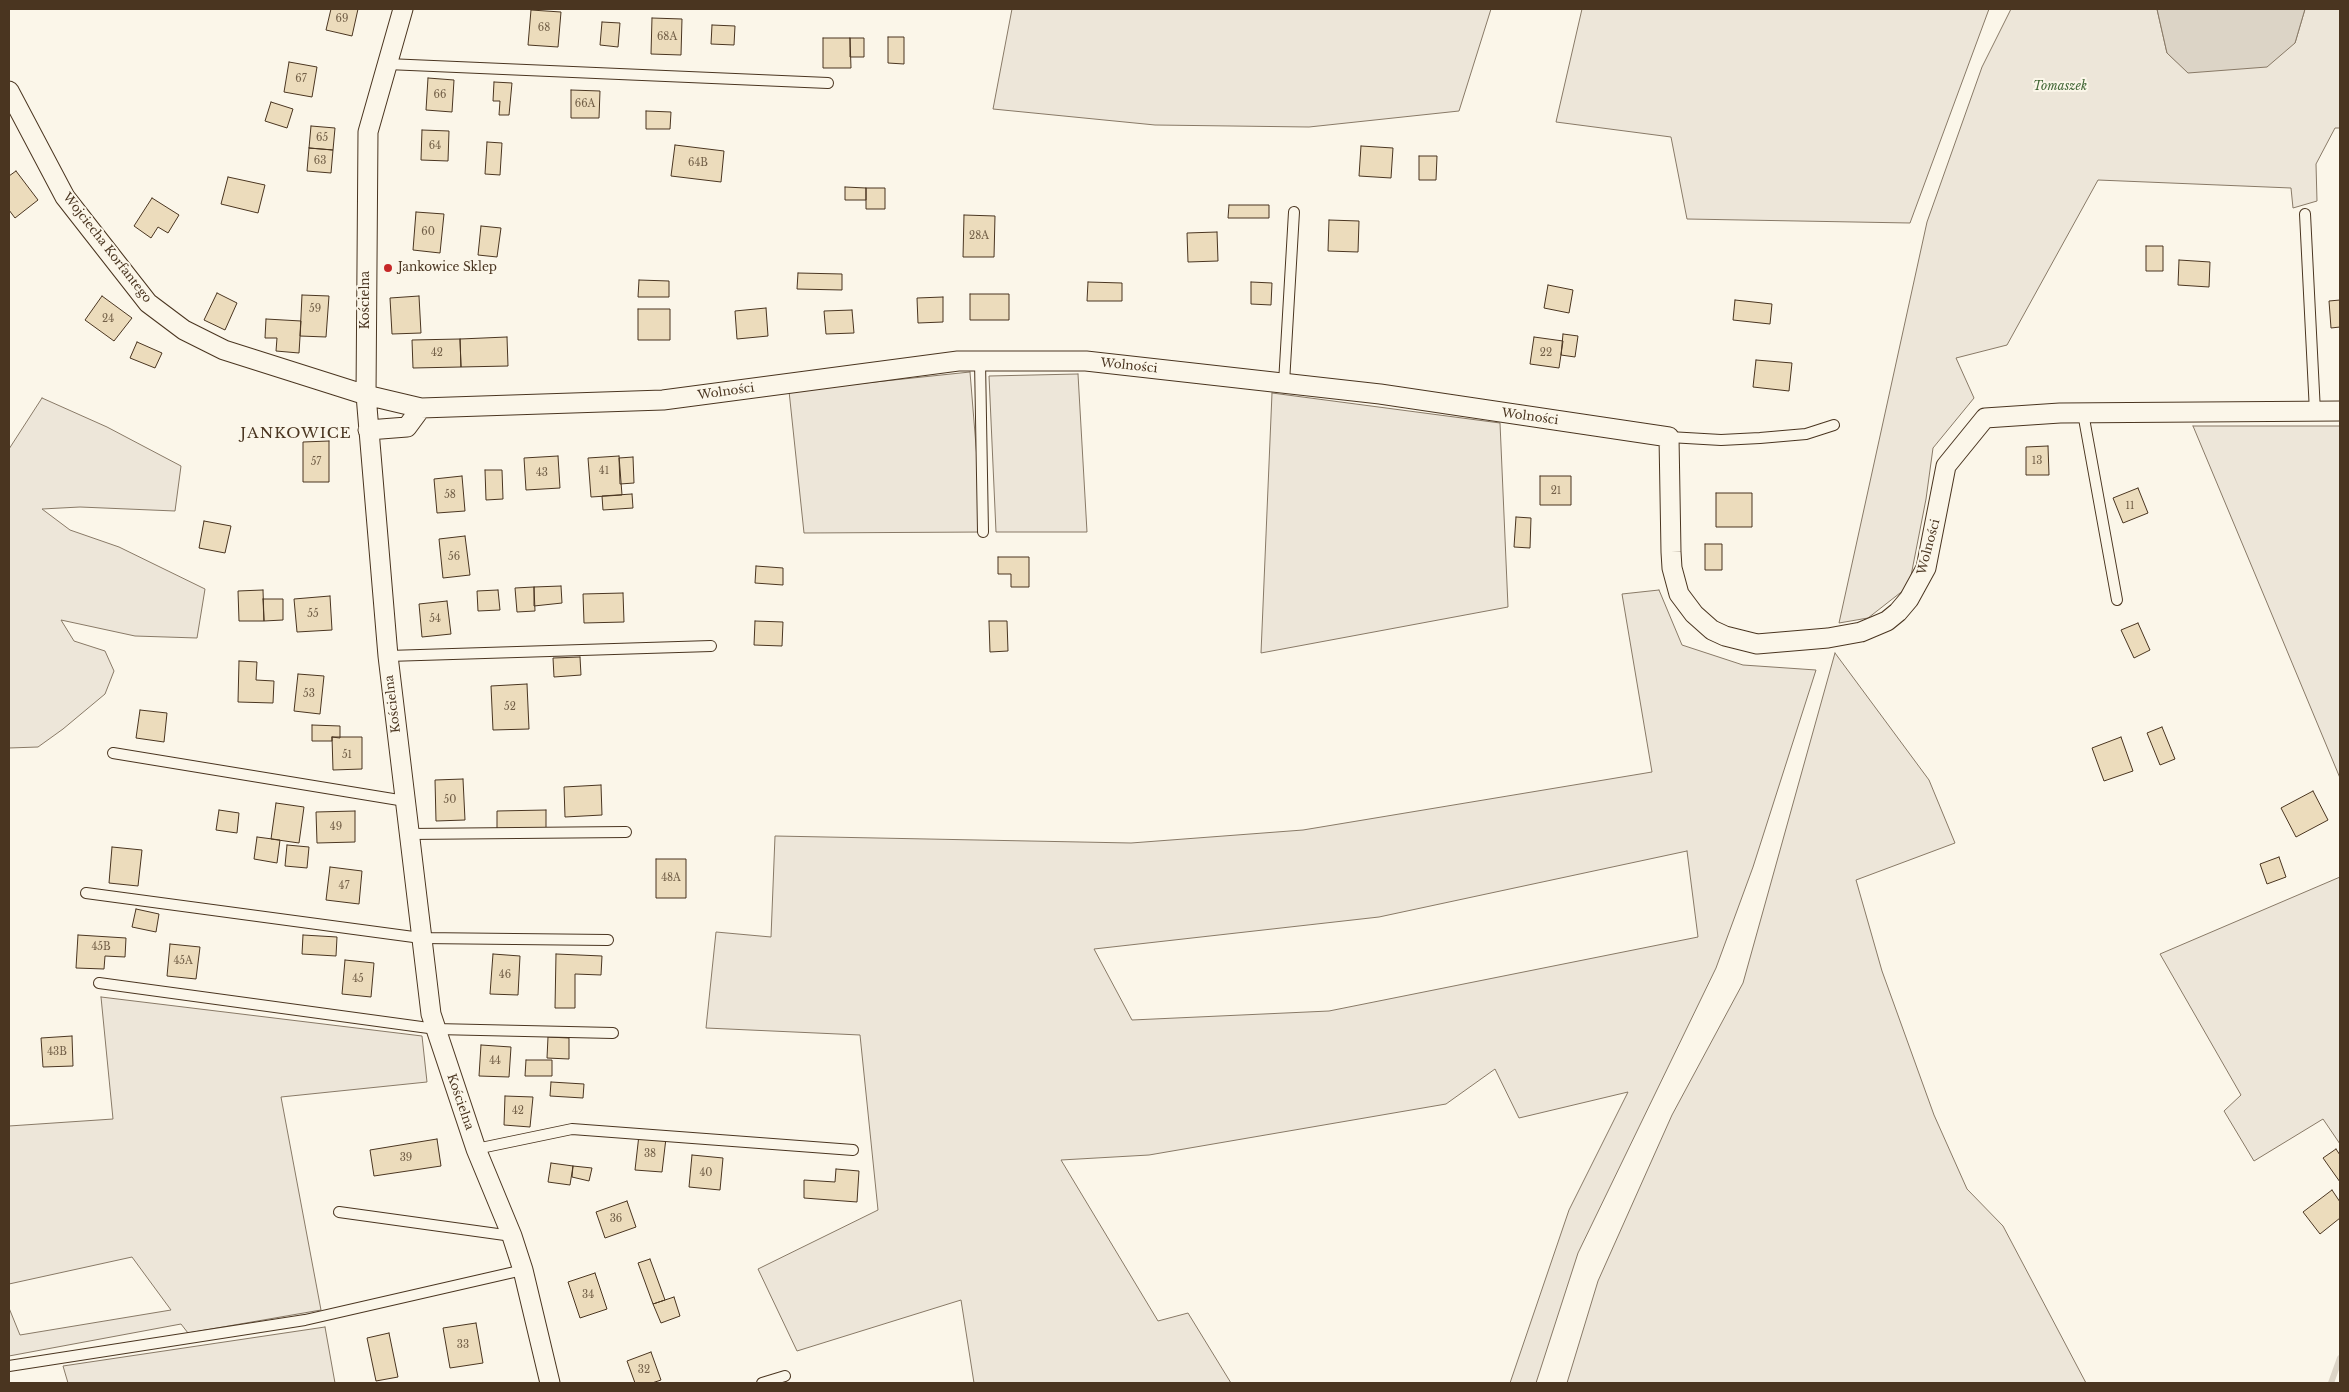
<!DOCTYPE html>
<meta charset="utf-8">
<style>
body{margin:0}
#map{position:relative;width:2349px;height:1392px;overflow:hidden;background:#fbf6e9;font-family:"Libre Baskerville",serif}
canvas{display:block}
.frame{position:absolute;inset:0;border:10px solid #4a3520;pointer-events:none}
</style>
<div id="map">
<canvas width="2349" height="1392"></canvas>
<div class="frame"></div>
</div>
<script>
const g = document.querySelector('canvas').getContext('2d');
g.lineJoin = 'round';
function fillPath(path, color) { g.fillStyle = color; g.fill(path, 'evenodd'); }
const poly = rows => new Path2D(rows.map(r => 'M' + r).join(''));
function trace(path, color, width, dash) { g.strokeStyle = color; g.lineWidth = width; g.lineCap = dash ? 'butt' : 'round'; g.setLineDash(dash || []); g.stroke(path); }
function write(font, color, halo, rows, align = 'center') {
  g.font = font + ' "Libre Baskerville",serif'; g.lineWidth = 4; g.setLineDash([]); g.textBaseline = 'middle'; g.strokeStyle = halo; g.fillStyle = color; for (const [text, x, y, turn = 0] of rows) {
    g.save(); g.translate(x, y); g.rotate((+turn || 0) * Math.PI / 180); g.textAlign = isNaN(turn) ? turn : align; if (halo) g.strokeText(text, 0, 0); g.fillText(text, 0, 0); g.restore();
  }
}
const green = poly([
 [1012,9,1491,9,1459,111,1309,127,1155,125,993,109,1012,9],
 [1582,9,1989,9,1910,223,1687,219,1671,137,1556,122,1582,9],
 [2011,9,2157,9,2167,53,2188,72,2214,69,2295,43,2305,9,2340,9,2340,128,2335,128,2316,164,2317,201,2293,208,2291,188,2098,180,2007,345,1956,358,1974,398,1933,448,1926,499,1909,586,1868,618,1839,623,1927,222,1982,67,2011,9],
 [970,372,983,532,804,533,789,391,970,372],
 [1078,374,1087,532,996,532,989,376,1078,374],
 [1272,393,1500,423,1508,607,1261,653,1272,393],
 [42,398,107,427,181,466,175,511,80,507,42,509,70,530,119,547,205,589,197,638,135,636,61,620,74,641,105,651,114,671,105,694,63,729,38,747,9,748,9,449,42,398],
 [2193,426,2340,426,2340,778,2265,598,2193,426],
 [1659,590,1682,645,1743,665,1816,670,1753,867,1716,968,1578,1253,1536,1383,1510,1383,1569,1210,1628,1092,1519,1118,1495,1069,1446,1104,1149,1155,1061,1160,1158,1321,1188,1313,1231,1383,974,1383,961,1300,797,1351,758,1269,878,1210,860,1035,706,1028,716,932,771,937,775,836,1131,843,1303,830,1652,772,1622,594,1659,590],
 [1687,851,1698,937,1329,1011,1132,1020,1094,949,1379,917,1687,851],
 [1835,653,1929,780,1955,843,1856,880,1882,971,1934,1115,1967,1189,2003,1226,2086,1383,1567,1383,1598,1281,1672,1115,1743,983,1835,653],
 [2340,877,2340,1144,2323,1119,2254,1161,2224,1111,2241,1095,2160,954,2340,877],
 [101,997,422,1036,427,1082,281,1097,321,1310,188,1333,181,1324,9,1356,9,1308,20,1335,171,1310,132,1257,9,1284,9,1126,113,1119,101,997],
 [325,1327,335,1383,68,1383,63,1366,325,1327]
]);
fillPath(green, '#ede6d9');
trace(green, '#887966', 1);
const water = poly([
 [2157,9,2305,9,2295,43,2267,67,2188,73,2167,53,2157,9]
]);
fillPath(water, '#dcd4c6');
trace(water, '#887966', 1);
trace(poly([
 [2331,1383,2340,1358]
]), '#dcd4c6', 6);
const building = poly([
 [331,9,358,9,352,36,326,30,331,9],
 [531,10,561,12,558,47,528,45,531,10],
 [652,18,682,19,681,55,651,54,652,18],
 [602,22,620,23,618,47,600,45,602,22],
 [712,25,735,26,734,45,711,44,712,25],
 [888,37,904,37,904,64,888,63,888,37],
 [823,38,850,38,851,68,823,68,823,38],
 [850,38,864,38,864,57,850,57,850,38],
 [289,62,317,67,312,97,284,92,289,62],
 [428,78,454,80,452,112,426,110,428,78],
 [494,82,512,83,509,115,499,115,500,101,493,101,494,82],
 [571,90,600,91,599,118,571,118,571,90],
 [271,102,293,109,287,128,265,121,271,102],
 [646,111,671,112,670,129,646,129,646,111],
 [311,126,335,128,333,150,309,148,311,126],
 [422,130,449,131,448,161,421,160,422,130],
 [487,142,502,143,500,175,485,174,487,142],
 [675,145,724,151,721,182,671,176,675,145],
 [1361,146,1393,148,1391,178,1359,176,1361,146],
 [309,148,333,150,331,173,307,171,309,148],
 [1419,156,1437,156,1436,180,1419,180,1419,156],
 [16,171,38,200,15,218,9,210,9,176,16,171],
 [228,177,265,185,258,213,221,204,228,177],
 [845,187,866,188,866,200,845,200,845,187],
 [866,188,885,188,885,209,866,209,866,188],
 [152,198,179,215,168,233,158,227,151,238,134,226,152,198],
 [1229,205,1269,205,1269,218,1228,218,1229,205],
 [416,212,444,214,440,253,413,250,416,212],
 [964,215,995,216,994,257,963,257,964,215],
 [1329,220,1359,221,1358,252,1328,251,1329,220],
 [481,226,501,228,497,257,478,255,481,226],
 [1217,232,1218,261,1188,262,1187,233,1217,232],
 [2146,246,2163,246,2163,271,2146,271,2146,246],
 [2179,260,2210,262,2209,287,2178,285,2179,260],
 [798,273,842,274,842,290,797,289,798,273],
 [639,280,669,281,669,297,638,297,639,280],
 [1088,282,1122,283,1122,301,1087,301,1088,282],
 [1251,282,1272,283,1271,305,1251,304,1251,282],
 [1548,285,1573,290,1569,313,1544,308,1548,285],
 [217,293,237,303,225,330,204,320,217,293],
 [970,294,1009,294,1009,320,970,320,970,294],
 [302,295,329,296,326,337,300,336,302,295],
 [102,296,132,318,114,341,85,320,102,296],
 [419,296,421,333,392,334,390,298,419,296],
 [943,297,943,322,918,323,917,298,943,297],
 [1735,300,1772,304,1770,324,1733,320,1735,300],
 [2340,300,2340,327,2331,328,2329,301,2340,300],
 [766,308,768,336,737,339,735,311,766,308],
 [638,309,670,309,670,340,638,340,638,309],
 [852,310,854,333,826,334,824,311,852,310],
 [266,319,301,321,299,353,276,351,277,338,265,338,266,319],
 [1563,334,1578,336,1575,357,1561,355,1563,334],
 [507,337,508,366,461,367,460,339,507,337],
 [1534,337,1563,341,1559,368,1530,364,1534,337],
 [460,339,461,367,413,368,412,340,460,339],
 [137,342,162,353,155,368,130,358,137,342],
 [1756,360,1792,363,1789,391,1753,387,1756,360],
 [329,441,329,482,303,482,303,442,329,441],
 [2048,446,2049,475,2026,475,2026,447,2048,446],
 [558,456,560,488,526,490,524,458,558,456],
 [619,456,622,495,591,497,588,458,619,456],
 [633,457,634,483,620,484,619,458,633,457],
 [485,470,502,470,503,499,486,500,485,470],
 [462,476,465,511,437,513,434,479,462,476],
 [1540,476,1571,476,1571,505,1540,505,1540,476],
 [2138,488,2148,513,2123,523,2113,498,2138,488],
 [1716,493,1752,493,1752,527,1716,527,1716,493],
 [632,494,633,508,603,510,602,496,632,494],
 [1516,517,1531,518,1530,548,1514,547,1516,517],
 [204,521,231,526,225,553,199,548,204,521],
 [465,536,470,575,443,578,439,539,465,536],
 [1705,544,1722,544,1722,570,1705,570,1705,544],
 [998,557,1029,557,1029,587,1011,587,1011,574,998,574,998,557],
 [756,566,783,568,783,585,755,583,756,566],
 [561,586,562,603,534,606,534,587,561,586],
 [534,587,535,611,517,612,515,588,534,587],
 [263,590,264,621,239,621,238,591,263,590],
 [498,590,500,610,478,611,477,591,498,590],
 [623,593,624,622,584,623,583,594,623,593],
 [330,596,332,630,297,632,294,599,330,596],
 [263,599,283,599,283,620,264,621,263,599],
 [447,601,451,634,422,637,419,604,447,601],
 [755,621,783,622,782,646,754,645,755,621],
 [989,621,1007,621,1008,651,990,652,989,621],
 [2138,623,2150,650,2134,658,2121,630,2138,623],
 [580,657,581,675,554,677,553,658,580,657],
 [239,661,257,662,256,680,274,681,273,703,238,702,239,661],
 [298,674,324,676,320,714,294,711,298,674],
 [527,684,529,729,493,730,491,686,527,684],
 [140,710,167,713,164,742,136,738,140,710],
 [312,725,340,726,340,738,332,737,332,741,312,741,312,725],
 [2162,727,2175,759,2160,765,2147,733,2162,727],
 [332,737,362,737,362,769,333,770,332,737],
 [2121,737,2133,771,2104,781,2092,748,2121,737],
 [463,779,465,820,436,821,435,780,463,779],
 [601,785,602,815,565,817,564,787,601,785],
 [2313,791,2328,820,2296,837,2281,808,2313,791],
 [276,803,304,807,299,843,271,839,276,803],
 [219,810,239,813,237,833,216,830,219,810],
 [546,810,546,829,497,829,497,811,546,810],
 [355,811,355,842,317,843,316,812,355,811],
 [257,837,280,840,277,863,254,859,257,837],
 [287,845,309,847,307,868,285,866,287,845],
 [112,847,142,850,138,886,109,883,112,847],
 [2279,857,2286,877,2267,884,2260,864,2279,857],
 [656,859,686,859,686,898,656,898,656,859],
 [330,867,362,871,359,904,326,900,330,867],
 [136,909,159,914,156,932,132,927,136,909],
 [78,935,126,938,125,957,105,956,104,969,76,968,78,935],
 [303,935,337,937,336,956,302,954,303,935],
 [170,944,200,947,196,979,167,976,170,944],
 [493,954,520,956,518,995,490,994,493,954],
 [556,954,602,956,601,975,575,974,575,1008,555,1008,556,954],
 [345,960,374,963,371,997,342,994,345,960],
 [72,1036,73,1066,43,1067,41,1038,72,1036],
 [548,1037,569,1038,569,1059,547,1058,548,1037],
 [481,1045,511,1047,509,1077,479,1076,481,1045],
 [526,1060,552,1060,552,1076,525,1076,526,1060],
 [551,1082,584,1084,583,1098,550,1096,551,1082],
 [505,1096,533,1097,530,1127,504,1125,505,1096],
 [639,1135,666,1138,662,1172,635,1170,639,1135],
 [437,1139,441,1166,374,1176,370,1150,437,1139],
 [2336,1149,2340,1155,2340,1182,2323,1158,2336,1149],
 [692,1155,723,1158,720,1190,689,1187,692,1155],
 [551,1163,573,1166,570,1185,548,1182,551,1163],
 [573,1166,592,1168,589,1181,572,1177,573,1166],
 [836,1169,859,1171,857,1202,804,1198,804,1180,835,1182,836,1169],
 [2332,1190,2340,1202,2340,1218,2320,1234,2303,1212,2332,1190],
 [627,1201,636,1227,605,1238,596,1212,627,1201],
 [650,1259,665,1300,653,1304,638,1263,650,1259],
 [595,1273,607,1309,580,1318,568,1282,595,1273],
 [674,1297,680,1316,661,1323,653,1304,674,1297],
 [476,1323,483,1363,450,1368,443,1328,476,1323],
 [389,1333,398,1377,376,1381,367,1338,389,1333],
 [651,1352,661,1380,652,1383,635,1383,627,1361,651,1352]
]);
fillPath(building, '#ecdcbc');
trace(building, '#4a3520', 1);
const lane = poly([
 [387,64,828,83],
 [2305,214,2315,412],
 [980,361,983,532],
 [1284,383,1294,212],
 [2083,413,2117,600],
 [1669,437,1721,440,1760,438,1806,434,1834,425],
 [388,656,711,646],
 [113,753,405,801],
 [409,834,626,832],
 [86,893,421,938,608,940],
 [99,983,436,1029,613,1033],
 [476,1149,572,1129,853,1150],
 [339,1212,512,1236],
 [9,1366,305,1320,523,1270],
 [762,1383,785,1376]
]);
const street = poly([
 [403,9,368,132,366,395,388,656,431,1014,476,1149,512,1236,523,1270,550,1383],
 [9,91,65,197,148,303,184,330,224,350,366,395,421,408,663,400,958,361,1086,361,1380,394,1669,437,1671,552,1672,568,1679,594,1694,614,1712,630,1725,636,1757,644,1828,638,1861,632,1887,621,1898,612,1909,599,1926,568,1946,466,1985,418,2060,413,2340,411],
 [368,430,407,427,421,408]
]);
trace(lane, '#4a3520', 12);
trace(street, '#4a3520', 21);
trace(lane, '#fbf6e9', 10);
trace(street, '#fbf6e9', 19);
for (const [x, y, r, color] of [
 [388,268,5,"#c62828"]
]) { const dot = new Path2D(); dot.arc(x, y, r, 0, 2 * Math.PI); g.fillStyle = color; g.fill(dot); trace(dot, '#fbf6e9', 2); }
write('10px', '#725f47', null, [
 ["69",342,19],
 ["68",544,28],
 ["68A",667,37],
 ["67",301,79],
 ["66",440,95],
 ["66A",585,104],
 ["65",322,138],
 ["64",435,146],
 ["63",320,161],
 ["64B",698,163],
 ["60",428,232],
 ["28A",979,236],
 ["59",315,309],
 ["24",108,319],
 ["42",437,353],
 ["22",1546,353],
 ["13",2037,461],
 ["57",316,462],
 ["41",604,471],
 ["43",542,473],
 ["21",1556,491],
 ["58",450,495],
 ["11",2130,506],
 ["56",454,557],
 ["55",313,614],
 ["54",435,619],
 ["53",309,694],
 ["52",510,707],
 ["51",347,755],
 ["50",450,800],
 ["49",336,827],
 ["48A",671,878],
 ["47",344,886],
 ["45B",101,947],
 ["45A",183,961],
 ["46",505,975],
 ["45",358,979],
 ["43B",57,1052],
 ["44",495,1061],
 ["42",518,1111],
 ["38",650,1154],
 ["39",406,1158],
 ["40",706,1173],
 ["36",616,1219],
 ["34",588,1295],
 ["33",463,1345],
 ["32",644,1370]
]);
write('italic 12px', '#436837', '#fbf6e9', [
 ["Tomaszek",2060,87]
]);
write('12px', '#4a3520', '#fbf6e9', [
 ["Wojciecha Korfantego",107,248,52],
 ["Kościelna",366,300,-90],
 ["Wolności",1129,366,6],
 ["Wolności",726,392,-8],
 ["Wolności",1530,417,8],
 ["Wolności",1929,547,-75],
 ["Kościelna",393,704,-97],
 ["Kościelna",460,1102,71]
]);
write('12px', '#4a3520', '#fbf6e9', [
 ["Jankowice Sklep",398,268]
], 'left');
g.letterSpacing = '1px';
write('15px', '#4a3520', '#fbf6e9', [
 ["JANKOWICE",296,434]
]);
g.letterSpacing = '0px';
</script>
